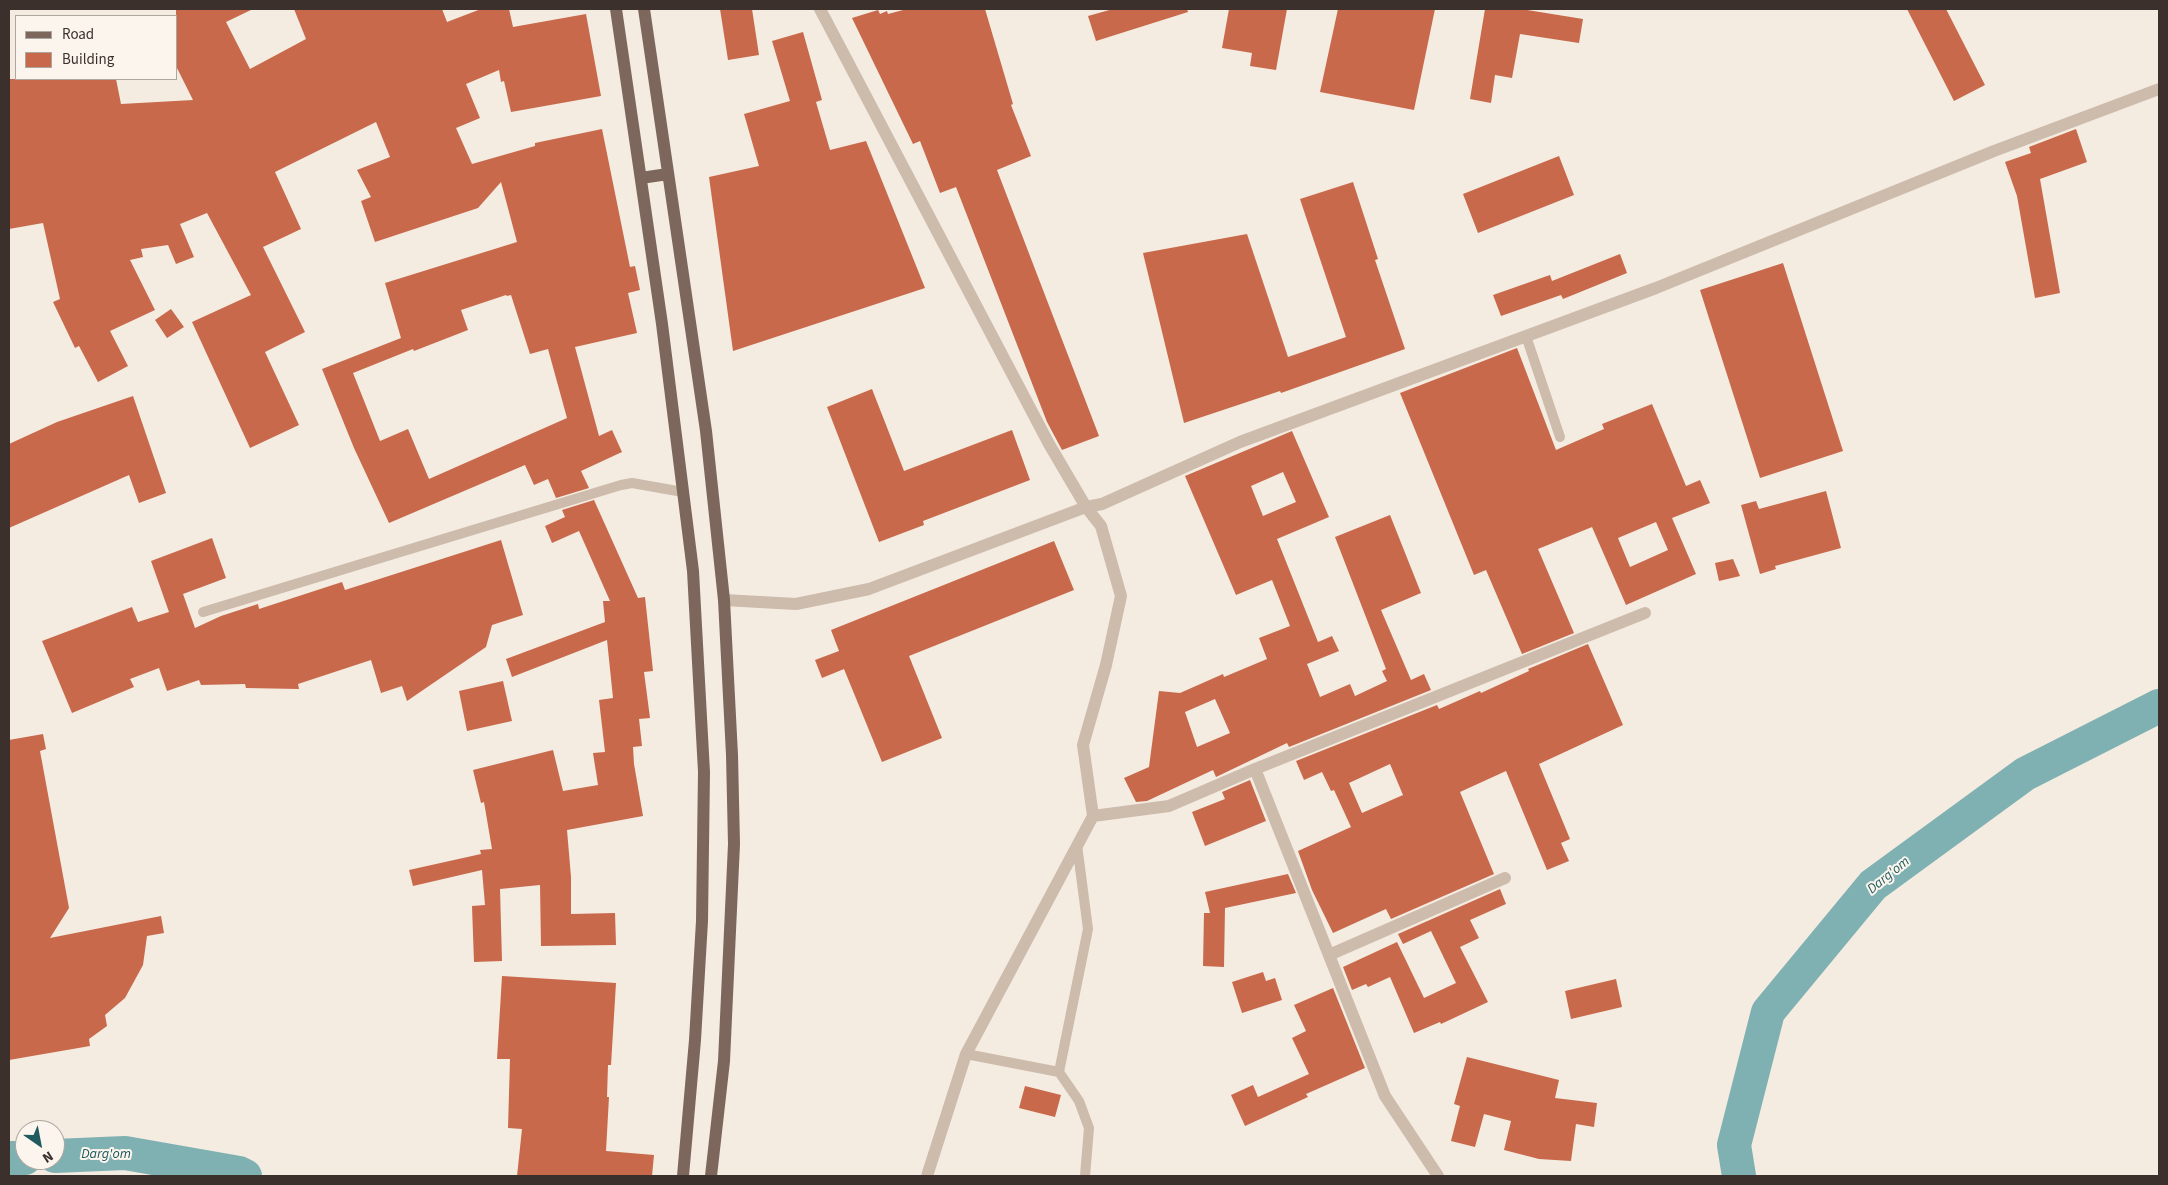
<!DOCTYPE html>
<style>
body{margin:0}
#map{position:relative;width:2168px;height:1185px;overflow:hidden;background:#f4ebe1;font-family:"Source Sans 3",sans-serif}
canvas{display:block}
.frame{position:absolute;inset:0;border:10px solid #3b302b;pointer-events:none}
.legend{position:absolute;left:15px;top:15px;width:162px;height:65px;box-sizing:border-box;background:#fbf5ee;border:1px solid #aea6a0;margin:0;padding:6px 9px;list-style:none;font-size:15px;color:#3b302b}
.legend li{display:flex;align-items:center;gap:10px;height:25px}
.legend b{width:25px;border:1px solid #aea6a0}
.north{position:absolute;left:15px;top:1120px;width:50px;height:50px;box-sizing:border-box;background:#fbf5ee;border:1px solid #aea6a0;border-radius:50%;rotate:147deg;font-size:14px;font-weight:700;line-height:20px;text-align:center;color:#3b302b}
.north::after{content:'';display:block;margin:auto;width:18px;height:22px;background:#1f5a5e;clip-path:polygon(50% 0,100% 100%,50% 72%,0 100%)}
</style>
<div id="map">
<canvas width="2168" height="1185"></canvas>
<div class="frame"></div>
<ul class="legend">
<li><b style="height:6px;background:#7d675c"></b>Road</li>
<li><b style="height:14px;background:#c8694b"></b>Building</li>
</ul>
<div class="north">N</div>
</div>
<script>
const g = document.querySelector('canvas').getContext('2d');
g.lineJoin = 'round';
const poly = rows => new Path2D(rows.map(r => 'M' + r).join(''));
function trace(path, color, width, dash) { g.strokeStyle = color; g.lineWidth = width; g.lineCap = dash ? 'butt' : 'round'; g.setLineDash(dash || []); g.stroke(path); }
function fillPath(path, color) { g.fillStyle = color; g.fill(path, 'evenodd'); }
function write(font, color, halo, rows, align = 'center') {
  g.font = font + ' "Source Sans 3",sans-serif'; g.lineWidth = 4; g.setLineDash([]); g.textBaseline = 'middle'; g.strokeStyle = halo; g.fillStyle = color; for (const [text, x, y, turn = 0] of rows) {
    g.save(); g.translate(x, y); g.rotate((+turn || 0) * Math.PI / 180); g.textAlign = isNaN(turn) ? turn : align; if (halo) g.strokeText(text, 0, 0); g.fillText(text, 0, 0); g.restore();
  }
}
trace(poly([
 [55,1156,125,1153,239,1173,245,1176],
 [9,1158,25,1158],
 [1739,1176,1734,1145,1768,1012,1873,885,2025,774,2159,706]
]), '#7fb0b2', 34);
fillPath(poly([
 [176,9,253,9,226,22,250,69,306,39,294,9,442,9,447,22,481,9,509,9,513,27,586,14,601,96,511,112,504,81,501,82,499,70,466,84,480,118,456,128,472,164,535,146,535,143,602,129,630,267,635,266,640,290,628,293,637,333,575,347,599,436,612,430,622,452,581,471,589,488,556,498,548,479,534,485,525,465,389,523,354,448,322,369,401,338,385,283,517,242,501,182,478,208,375,242,361,201,371,197,357,170,390,157,376,122,275,172,301,229,263,247,305,332,265,352,299,425,250,448,192,322,251,295,207,213,180,224,194,257,176,264,168,245,141,249,143,257,130,260,155,310,110,331,128,366,98,382,79,346,75,348,53,302,60,299,43,223,9,229,9,79,116,79,121,104,193,100,176,66],
 [506,295,507,296,511,295,530,354,548,349,567,418,429,479,408,429,380,441,353,373,413,349,414,351,468,330,461,310],
 [720,9,752,9,759,55,728,60],
 [907,9,985,9,1013,104,1011,105,1031,156,997,170,1099,436,1062,450,1047,422,956,187,940,193,920,141,913,144,852,18,878,10,880,14,887,11,888,14],
 [1113,9,1187,9,1188,12,1096,41,1088,16],
 [1229,9,1287,9,1276,70,1250,66,1252,53,1222,48],
 [1338,9,1435,9,1414,110,1320,92],
 [1485,9,1521,9,1583,19,1579,43,1520,34,1512,78,1495,75,1491,103,1470,99],
 [1907,9,1946,9,1985,85,1954,101],
 [803,32,822,100,816,102,830,150,866,141,925,288,733,351,709,177,759,166,744,114,790,101,772,41],
 [2076,129,2087,162,2040,179,2060,293,2035,298,2017,196,2005,162,2031,153,2029,147],
 [1559,156,1574,195,1478,233,1463,194],
 [1353,182,1378,259,1375,260,1405,349,1281,393,1280,391,1184,423,1143,253,1247,234,1288,357,1346,337,1300,199],
 [1620,254,1627,273,1563,299,1561,295,1501,316,1493,295,1550,275,1552,281],
 [1783,263,1843,451,1760,478,1700,290],
 [171,309,184,327,167,338,155,320],
 [1517,348,1556,450,1604,429,1602,424,1652,404,1686,486,1700,480,1710,503,1672,518,1696,574,1626,605,1592,527,1538,549,1574,633,1522,654,1486,570,1474,575,1400,393],
 [1656,522,1668,550,1630,567,1618,538],
 [872,389,904,471,1012,430,1030,480,923,521,924,525,879,542,827,407],
 [133,396,166,493,139,503,129,475,9,528,9,444,57,422],
 [1292,431,1329,517,1277,539,1318,642,1332,636,1339,651,1307,664,1320,697,1350,684,1355,696,1387,681,1382,671,1386,669,1335,537,1390,515,1421,593,1381,610,1411,680,1424,674,1431,690,1289,747,1287,743,1216,777,1213,770,1147,801,1136,802,1124,778,1149,767,1159,691,1180,693,1223,674,1224,677,1267,659,1259,638,1290,626,1272,580,1236,595,1185,476],
 [1283,472,1296,502,1263,516,1251,486],
 [1215,699,1230,733,1197,747,1185,712],
 [1826,491,1841,548,1775,566,1776,569,1760,574,1741,505,1756,501,1759,509],
 [594,500,638,598,645,597,653,671,644,672,650,718,639,719,642,746,633,747,634,764,643,816,567,830,571,877,571,914,615,913,616,945,541,946,540,885,500,889,502,961,474,962,472,906,485,905,482,870,413,886,409,870,481,854,480,850,492,849,484,802,481,803,473,770,553,750,563,791,598,785,593,753,605,752,599,700,613,698,607,640,512,677,506,659,605,622,603,601,610,601,579,531,552,543,545,526,565,517,562,510],
 [212,538,226,578,183,594,195,628,221,616,258,604,259,609,342,582,345,590,501,540,523,615,492,625,486,647,407,701,402,686,381,693,371,660,298,684,299,689,246,688,245,684,201,685,199,680,167,691,159,668,130,679,134,687,72,713,42,641,132,607,138,622,169,612,151,561],
 [1054,541,1074,590,909,656,942,738,882,762,844,669,822,678,815,660,839,651,831,630],
 [1733,559,1740,576,1719,581,1715,563],
 [1588,644,1623,725,1539,764,1570,839,1561,843,1569,861,1547,870,1506,771,1460,792,1494,874,1391,919,1386,909,1333,933,1312,890,1298,851,1351,827,1334,790,1331,791,1322,772,1304,780,1296,761,1437,705,1439,709,1480,691,1481,693,1529,671,1528,669],
 [1390,764,1403,795,1362,813,1349,783],
 [503,681,512,721,467,731,459,691],
 [43,734,46,749,40,751,69,908,50,938,161,916,164,933,147,936,143,965,125,998,105,1015,107,1026,89,1039,90,1046,9,1060,9,740],
 [1250,780,1266,821,1205,846,1192,812,1225,799,1222,792],
 [1288,874,1296,893,1225,908,1224,967,1203,966,1204,913,1210,913,1205,892],
 [1500,889,1506,904,1470,920,1479,938,1460,947,1488,1002,1441,1024,1440,1022,1414,1033,1390,977,1368,987,1366,984,1352,990,1343,967,1397,942,1424,998,1456,983,1431,931,1403,944,1398,934],
 [1263,972,1266,981,1275,978,1282,1000,1242,1013,1232,982],
 [502,976,616,983,611,1065,608,1065,607,1097,609,1097,606,1151,654,1155,652,1176,517,1176,522,1129,508,1128,510,1059,497,1059],
 [1616,979,1622,1007,1571,1019,1565,991],
 [1333,988,1365,1068,1306,1094,1308,1097,1245,1126,1231,1095,1253,1085,1258,1097,1309,1074,1292,1038,1306,1031,1294,1005],
 [1467,1057,1559,1080,1555,1098,1597,1103,1594,1127,1576,1124,1571,1161,1539,1159,1504,1150,1511,1121,1484,1114,1475,1147,1451,1141,1460,1106,1454,1104],
 [1025,1086,1061,1095,1055,1117,1019,1108]
]), '#c8694b');
trace(poly([
 [1526,336,1560,437],
 [203,612,621,485,632,483,683,492],
 [1077,845,1088,929,1059,1072,1079,1101,1089,1128,1085,1176],
 [966,1054,1059,1072]
]), '#cdbbac', 10);
trace(poly([
 [820,9,1049,444,1086,507,1101,526,1121,596,1106,665,1083,745,1093,816,966,1054,927,1176],
 [724,600,796,604,869,589,1086,507,1102,504,1240,442,1656,288,1994,151,2159,89],
 [1255,769,1385,1096,1438,1176],
 [1093,816,1169,806,1255,769,1645,613],
 [1329,955,1505,878]
]), '#cdbbac', 12);
trace(poly([
 [616,9,662,324,693,571,704,772,702,921,695,1040,683,1176],
 [644,9,706,431,724,600,732,755,734,844,724,1061,711,1176],
 [641,178,668,174]
]), '#7d675c', 12);
write('italic 14px', '#1f5a5e', '#fbf5ee', [
 ["Darg'om",1889,876,-39],
 ["Darg'om",106,1155]
]);
</script>
